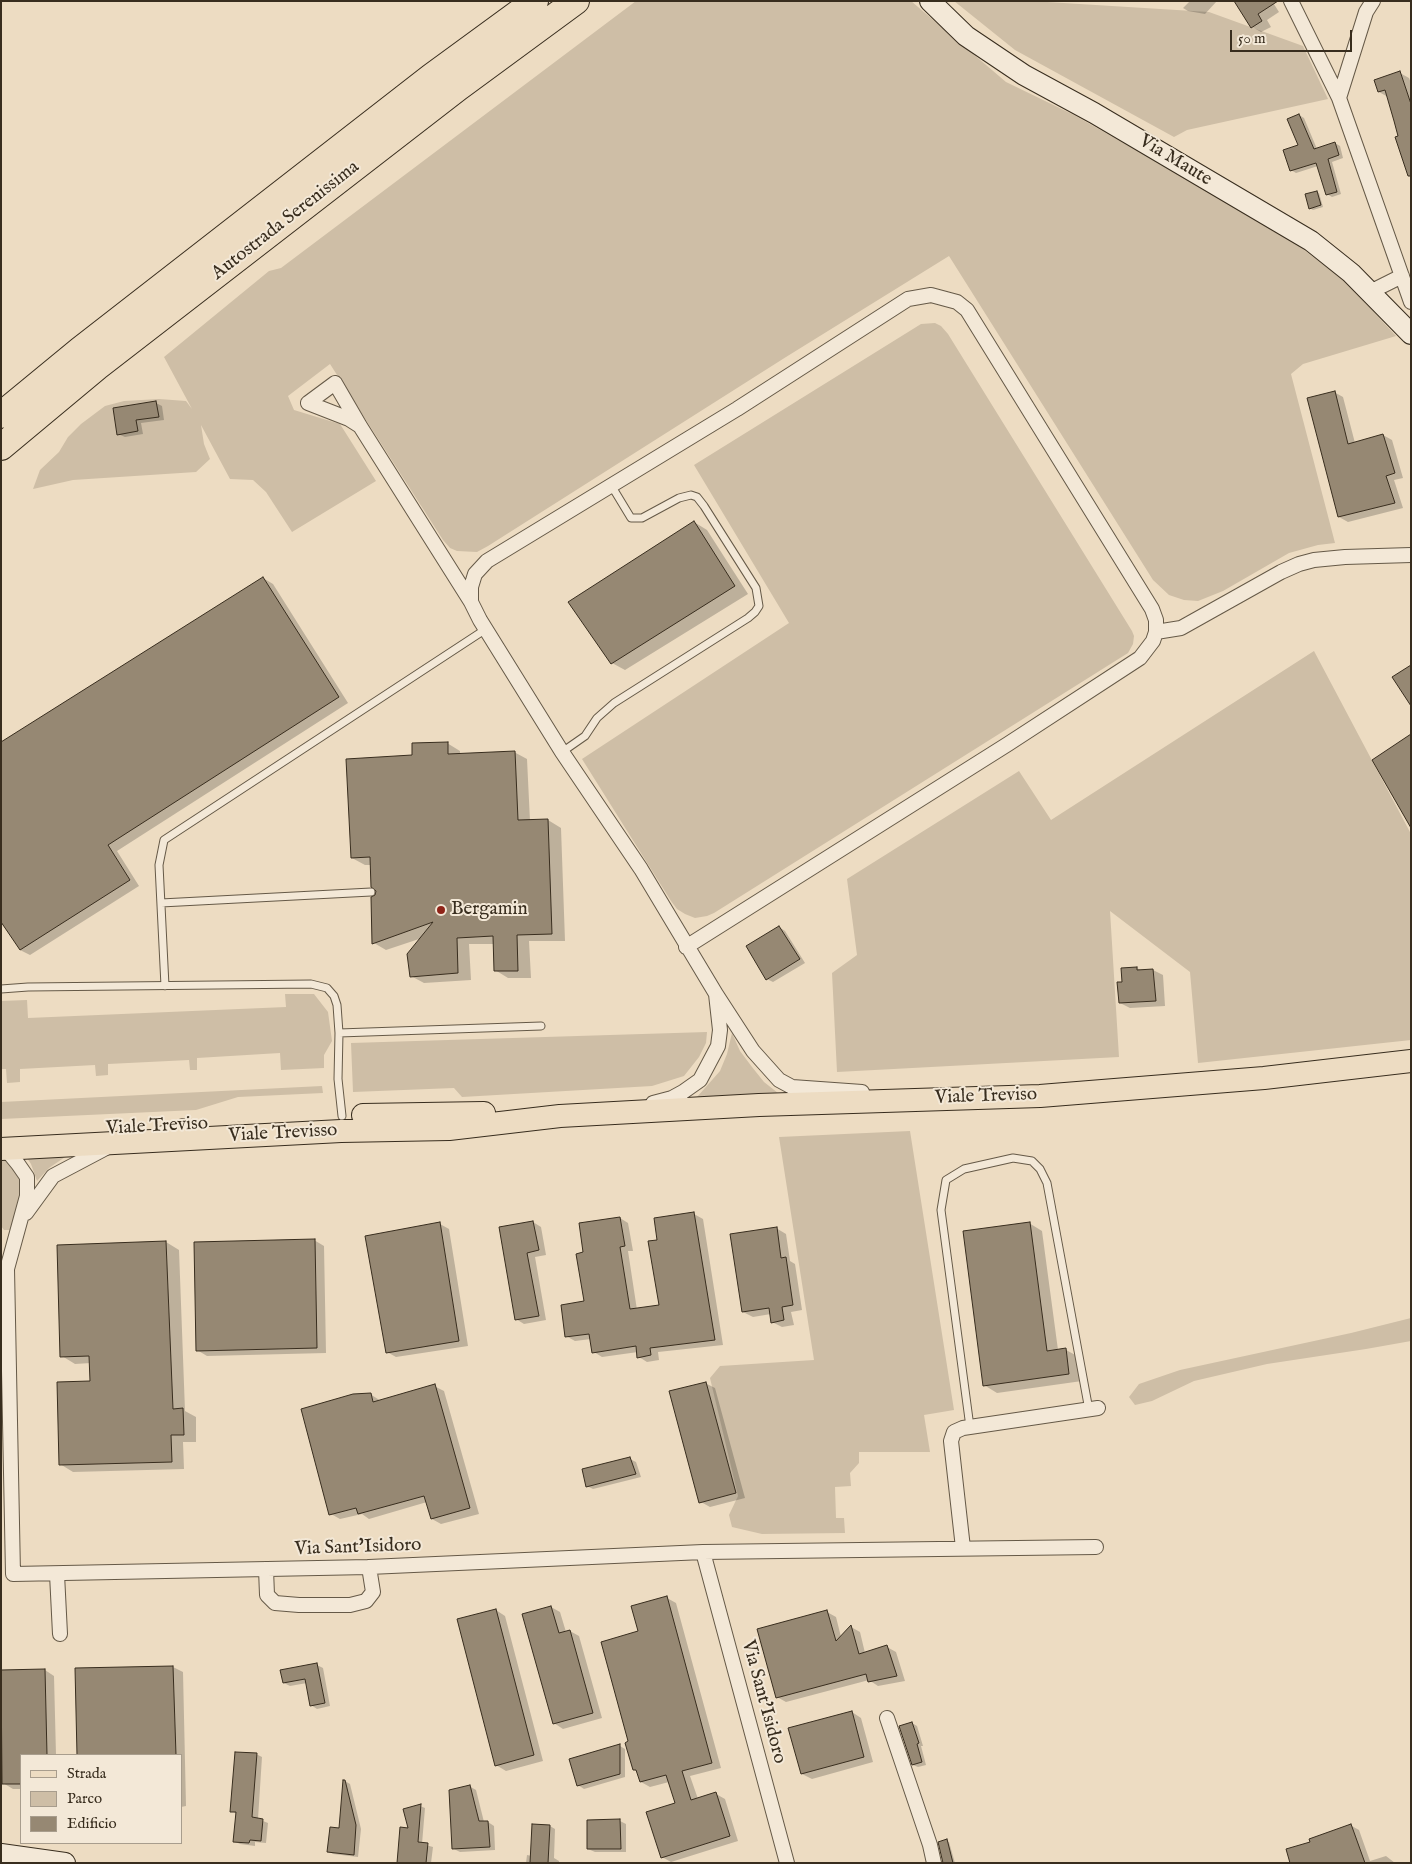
<!DOCTYPE html>
<style>
body{margin:0}
#map{position:relative;width:1412px;height:1864px;overflow:hidden;background:#eddcc2;font-family:"IM FELL English",serif}
canvas{display:block}
.frame{position:absolute;inset:0;border:2px solid #382d1e;pointer-events:none}
.legend{position:absolute;left:20px;top:1754px;width:162px;height:90px;box-sizing:border-box;background:#f3e8d7;border:1px solid #a89d8d;margin:0;padding:6px 9px;list-style:none;font-size:15px;color:#382d1e}
.legend li{display:flex;align-items:center;gap:10px;height:25px}
.legend b{width:25px;border:1px solid #a89d8d}
.scale{position:absolute;left:1230px;top:30px;width:122px;height:22px;box-sizing:border-box;border:2px solid #382d1e;border-top:0;padding-left:6px;font-size:15px;line-height:18px;white-space:nowrap;color:#382d1e;-webkit-text-stroke:4px #f3e8d7;paint-order:stroke}
</style>
<div id="map">
<canvas width="1412" height="1864"></canvas>
<div class="frame"></div>
<ul class="legend">
<li><b style="height:6px;background:#eddcc2"></b>Strada</li>
<li><b style="height:14px;background:#cebea6"></b>Parco</li>
<li><b style="height:14px;background:#968873"></b>Edificio</li>
</ul>
<div class="scale">50 m</div>
</div>
<script>
const g = document.querySelector('canvas').getContext('2d');
g.lineJoin = 'round';
function fillPath(path, color) { g.fillStyle = color; g.fill(path, 'evenodd'); }
const poly = rows => new Path2D(rows.map(r => 'M' + r).join(''));
function trace(path, color, width, dash) { g.strokeStyle = color; g.lineWidth = width; g.lineCap = dash ? 'butt' : 'round'; g.setLineDash(dash || []); g.stroke(path); }
function write(font, color, halo, rows, align = 'center') {
  g.font = font + ' "IM FELL English",serif'; g.lineWidth = 4; g.setLineDash([]); g.textBaseline = 'middle'; g.strokeStyle = halo; g.fillStyle = color; for (const [text, x, y, turn = 0] of rows) {
    g.save(); g.translate(x, y); g.rotate((+turn || 0) * Math.PI / 180); g.textAlign = isNaN(turn) ? turn : align; if (halo) g.strokeText(text, 0, 0); g.fillText(text, 0, 0); g.restore();
  }
}
fillPath(poly([
 [636,1,911,1,1006,82,1074,115,1279,231,1345,281,1396,336,1303,364,1291,374,1335,543,1318,545,1289,553,1223,591,1198,601,1184,600,1169,595,1153,580,949,256,786,357,488,546,477,552,457,551,450,548,443,540,330,364,288,396,294,410,340,424,376,481,292,532,266,492,253,480,230,479,201,425,204,444,210,459,196,472,73,480,33,489,40,470,59,452,68,437,81,424,105,406,124,401,159,399,186,401,192,409,164,357,269,271,281,268],
 [954,1,1031,1,1209,12,1303,46,1328,99,1187,130,1174,137,1015,50],
 [935,323,941,326,948,334,1132,631,1134,636,1133,644,1128,653,714,913,707,916,695,918,685,914,677,909,671,901,582,759,789,623,694,465,921,324],
 [1314,651,1411,834,1411,1040,1198,1063,1190,972,1110,911,1119,1057,837,1072,832,973,857,955,847,879,1019,771,1051,820],
 [285,994,314,994,328,1012,332,1041,324,1055,324,1068,281,1070,280,1053,197,1058,197,1070,190,1070,189,1060,108,1064,108,1075,96,1076,95,1065,20,1069,20,1082,7,1083,6,1069,1,1069,1,1001,27,1000,28,1018,286,1007],
 [707,1032,706,1043,699,1057,684,1076,652,1086,462,1097,454,1088,353,1092,351,1043],
 [732,1033,740,1051,752,1067,764,1082,778,1093,697,1097,720,1071,727,1054],
 [322,1086,323,1093,238,1097,196,1110,1,1119,1,1102],
 [910,1131,954,1410,924,1415,930,1452,859,1452,859,1463,850,1473,851,1486,835,1487,836,1518,844,1518,845,1533,762,1534,732,1527,729,1515,738,1496,710,1378,720,1366,814,1360,779,1137],
 [25,1155,68,1155,49,1168,37,1181,31,1164],
 [1,1158,9,1159,18,1173,21,1182,23,1194,14,1226,10,1230,4,1230,1,1226],
 [1411,1318,1411,1341,1366,1349,1267,1364,1194,1381,1152,1401,1135,1405,1129,1397,1139,1384,1180,1370,1351,1333]
]), '#cebea6');
fillPath(poly([
 [1190,1,1217,1,1205,14,1188,11,1183,8],
 [1236,1,1272,1,1279,12,1267,20,1271,27,1261,32,1252,27],
 [1400,73,1409,78,1411,83,1411,180,1397,138,1399,137,1388,97,1379,92],
 [1299,115,1304,118,1317,149,1335,143,1340,146,1343,158,1332,162,1341,194,1332,197,1327,194,1318,166,1296,173,1291,170,1299,146],
 [1317,192,1319,193,1323,207,1313,210,1310,208],
 [1334,392,1343,397,1355,443,1383,435,1392,440,1403,478,1394,480,1403,508,1348,522,1339,517],
 [156,403,162,406,164,420,141,423,143,434,125,437,118,434],
 [694,522,707,530,748,594,625,670,612,663],
 [263,578,273,584,348,703,117,851,139,886,30,955,20,950,4,924,1,925,1,744],
 [447,743,460,751,460,754,514,752,527,759,530,821,548,820,561,828,565,941,529,941,531,978,508,978,495,970,494,944,469,944,471,980,424,983,411,976,422,938,386,950,374,943,378,891,372,865,365,865,352,858,413,757],
 [779,927,785,931,805,963,773,982,767,979],
 [1137,968,1142,971,1153,970,1163,975,1165,1006,1130,1008,1120,1003,1123,983],
 [694,1214,703,1219,723,1345,658,1352,659,1360,647,1362,639,1357,638,1352,602,1357,594,1352,591,1339,575,1341,566,1336,585,1302,585,1254,620,1218,628,1223,633,1251,628,1251,637,1310,660,1306,658,1241],
 [533,1222,541,1227,546,1255,535,1257,546,1320,524,1324,516,1319,500,1228],
 [1029,1223,1042,1231,1058,1350,1066,1350,1079,1357,1082,1381,997,1393,984,1385],
 [440,1224,449,1229,468,1346,396,1357,387,1352],
 [776,1228,786,1234,790,1261,795,1264,802,1310,791,1312,794,1325,782,1327,772,1322,771,1314,753,1317,743,1312],
 [314,1240,324,1246,326,1353,207,1356,197,1350],
 [166,1242,179,1250,185,1411,196,1417,196,1442,183,1442,184,1469,73,1472,60,1464,91,1382,91,1363,75,1364,62,1356,58,1246],
 [705,1383,715,1388,745,1498,710,1507,701,1502],
 [434,1386,444,1391,479,1514,441,1524,432,1519,427,1502,369,1519,362,1514,340,1519,331,1514,370,1394,381,1401],
 [630,1459,636,1462,641,1477,593,1489,587,1486],
 [667,1598,676,1603,721,1768,690,1776,698,1799,716,1794,725,1799,738,1841,671,1862,662,1857,676,1804,669,1782,650,1787,641,1782,638,1772,635,1770,630,1742,639,1632],
 [551,1607,560,1612,566,1632,570,1631,579,1636,602,1718,563,1729,554,1723],
 [496,1610,505,1616,543,1761,506,1771,496,1765],
 [827,1612,836,1617,841,1637,851,1627,860,1632,865,1653,887,1647,896,1652,905,1681,878,1686,869,1680,786,1702,777,1697],
 [317,1665,323,1668,330,1706,317,1709,311,1705,307,1683,290,1686,284,1683],
 [173,1667,183,1672,186,1806,181,1807,181,1755,78,1755,76,1669],
 [45,1670,54,1676,56,1755,21,1755,21,1789,13,1789,3,1783,3,1777,1,1777,1,1671],
 [852,1712,861,1718,873,1762,812,1779,802,1774],
 [912,1723,917,1726,923,1746,921,1746,926,1765,918,1767,913,1765],
 [620,1746,625,1749,625,1777,584,1789,578,1785],
 [256,1754,262,1757,258,1819,268,1823,266,1843,255,1842,255,1846,240,1844,234,1841,237,1814,232,1811],
 [345,1781,350,1784,361,1829,358,1857,333,1854,328,1851,340,1830],
 [469,1786,476,1790,484,1822,488,1822,494,1826,495,1850,460,1852,454,1849],
 [420,1806,425,1808,422,1844,433,1847,431,1863,399,1863],
 [620,1821,626,1824,626,1852,595,1852,588,1849],
 [1350,1825,1359,1830,1370,1861,1386,1856,1395,1863,1291,1863,1312,1842],
 [550,1826,555,1829,554,1858,559,1861,559,1863,526,1863,527,1855,532,1856],
 [946,1841,949,1842,955,1863,944,1863]
]), '#0003');
const building = poly([
 [1234,1,1278,1,1258,14,1262,21,1251,28,1234,1],
 [1400,71,1411,104,1411,176,1408,176,1395,137,1398,136,1394,121,1385,90,1378,92,1374,80,1400,71],
 [1299,114,1314,149,1335,142,1339,155,1328,159,1337,192,1326,195,1316,163,1290,171,1283,150,1298,145,1287,119,1299,114],
 [1317,191,1321,205,1309,209,1305,194,1317,191],
 [1335,391,1348,444,1383,434,1395,473,1386,476,1395,503,1338,517,1307,398,1335,391],
 [156,401,159,417,136,420,138,431,117,435,113,408,156,401],
 [694,521,735,586,611,664,568,602,694,521],
 [263,577,339,697,108,845,130,880,20,950,1,922,1,742,263,577],
 [1411,665,1411,706,1392,677,1411,665],
 [1411,734,1411,828,1372,760,1411,734],
 [448,742,448,754,515,751,518,820,548,819,552,934,517,935,518,971,494,971,493,936,457,938,458,973,410,977,407,954,433,922,372,944,371,897,375,895,376,891,371,887,370,857,351,858,346,759,412,755,412,743,448,742],
 [779,926,800,959,766,980,746,946,779,926],
 [1137,967,1137,970,1153,969,1156,1001,1119,1003,1117,982,1122,982,1121,968,1137,967],
 [694,1212,715,1340,650,1348,651,1355,637,1358,636,1346,592,1353,589,1334,565,1337,561,1305,584,1301,576,1254,583,1252,579,1223,620,1217,625,1246,620,1247,630,1309,659,1305,648,1241,657,1240,654,1218,694,1212],
 [533,1221,539,1250,527,1253,539,1316,515,1320,499,1227,533,1221],
 [440,1222,459,1341,386,1353,365,1236,440,1222],
 [1030,1222,1047,1351,1066,1348,1069,1374,983,1386,963,1231,1030,1222],
 [777,1227,781,1258,786,1257,793,1305,782,1307,784,1320,771,1323,769,1308,742,1312,730,1234,777,1227],
 [315,1239,317,1348,196,1351,194,1242,315,1239],
 [166,1241,173,1409,183,1408,184,1435,171,1435,172,1462,59,1465,57,1382,90,1381,89,1356,60,1357,57,1245,166,1241],
 [706,1382,736,1493,699,1503,669,1391,706,1382],
 [435,1384,470,1508,431,1519,424,1496,358,1514,356,1508,329,1515,301,1409,353,1394,371,1393,373,1402,435,1384],
 [630,1457,636,1474,586,1487,582,1469,630,1457],
 [667,1596,712,1763,682,1771,691,1800,716,1792,730,1836,661,1858,646,1812,675,1803,666,1775,640,1782,636,1770,633,1770,625,1743,628,1741,601,1642,638,1631,631,1606,667,1596],
 [551,1606,559,1633,570,1630,593,1713,553,1724,522,1614,551,1606],
 [496,1609,534,1755,495,1766,457,1619,496,1609],
 [827,1610,836,1641,851,1625,859,1654,887,1645,897,1676,868,1682,866,1674,776,1698,757,1629,827,1610],
 [317,1663,325,1703,310,1706,305,1679,283,1683,280,1670,317,1663],
 [173,1666,176,1755,77,1755,75,1668,173,1666],
 [45,1669,47,1755,21,1755,21,1784,2,1784,1,1670,45,1669],
 [852,1711,864,1757,801,1774,788,1728,852,1711],
 [912,1722,919,1743,917,1744,922,1762,912,1765,899,1726,912,1722],
 [620,1744,620,1774,577,1786,569,1759,620,1744],
 [235,1752,257,1753,252,1817,263,1819,261,1841,250,1840,249,1843,233,1842,236,1812,230,1812,235,1752],
 [343,1780,345,1780,356,1825,354,1855,327,1852,330,1827,339,1828,343,1780],
 [470,1785,479,1821,488,1821,490,1847,452,1849,449,1790,470,1785],
 [421,1804,418,1842,428,1843,426,1863,397,1863,400,1827,408,1828,403,1809,421,1804],
 [620,1819,621,1849,587,1849,587,1820,620,1819],
 [532,1824,550,1825,548,1863,530,1863,532,1824],
 [1351,1824,1365,1863,1290,1863,1286,1849,1310,1842,1309,1839,1351,1824],
 [947,1839,953,1863,943,1863,938,1842,947,1839]
]);
fillPath(building, '#968873');
trace(building, '#382d1e', 1);
const lane = poly([
 [562,752,585,736,597,718,614,703,748,618,755,612,759,606,756,588,704,506,697,497,691,495,679,498,642,518,631,518,611,485],
 [161,903,371,892],
 [165,986,159,865,164,840,486,629],
 [1,989,28,987,311,984,327,988,334,996,337,1005,339,1033,338,1079,342,1116],
 [339,1033,541,1026],
 [970,1427,941,1210,946,1180,964,1169,1013,1158,1032,1161,1040,1169,1047,1183,1089,1410]
]);
const street = poly([
 [1291,1,1339,98,1411,302],
 [1339,98,1366,12,1373,1],
 [1370,292,1402,276],
 [308,403,335,383,360,426,471,602],
 [308,403,349,419,360,426],
 [686,947,1008,744,1140,658,1153,641,1156,632,1181,628,1281,572,1299,564,1314,560,1345,557,1411,555],
 [716,994,641,869,562,752,480,620,471,602,471,587,475,574,487,561,737,409,908,299,931,295,957,302,967,310,1152,609,1156,620,1156,632],
 [653,1103,672,1098,683,1092,700,1080,718,1046,720,1030,716,994,753,1051,779,1080,792,1087,862,1092],
 [160,1134,183,1126],
 [1,1147,5,1148,18,1164,27,1177,27,1196,7,1269,13,1574,369,1567,703,1552],
 [26,1213,53,1176,106,1148],
 [963,1548,951,1441,954,1432,963,1428,1098,1408],
 [266,1569,267,1595,275,1603,299,1605,350,1605,366,1601,373,1592,369,1567],
 [57,1574,60,1634],
 [887,1718,930,1845,934,1863],
 [787,1863,703,1552,1096,1547]
]);
const secondary = poly([
 [930,1,966,36,1024,75,1094,113,1311,241,1351,273,1411,334],
 [1,1854,65,1863]
]);
const primary = poly([
 [363,1115,484,1113],
 [1,1149,341,1131,449,1129,560,1116,759,1105,1040,1096,1264,1078,1411,1061]
]);
const highway = poly([
 [1,415,80,350,431,77,535,1],
 [1,447,97,367,459,87,576,1]
]);
trace(lane, '#655947', 9);
trace(street, '#655947', 16);
trace(secondary, '#382d1e', 22);
trace(primary, '#382d1e', 24);
trace(highway, '#382d1e', 28);
trace(lane, '#f3e8d7', 7);
trace(street, '#f3e8d7', 14);
trace(secondary, '#f3e8d7', 20);
trace(primary, '#eddcc2', 22);
trace(highway, '#eddcc2', 26);
for (const [x, y, r, color] of [
 [441,910,5,"#8f2418"]
]) { const dot = new Path2D(); dot.arc(x, y, r, 0, 2 * Math.PI); g.fillStyle = color; g.fill(dot); trace(dot, '#f3e8d7', 2); }
write('19px', '#382d1e', '#f3e8d7', [
 ["Via Maute",1175,161,31],
 ["Autostrada Serenissima",286,221,-38],
 ["Viale Treviso",986,1097,-2],
 ["Viale Treviso",157,1127,-3],
 ["Viale Trevisso",283,1134,-3],
 ["Via Sant'Isidoro",358,1548,-2],
 ["Via Sant'Isidoro",763,1702,75]
]);
write('19px', '#382d1e', '#f3e8d7', [
 ["Bergamin",451,910]
], 'left');
</script>
